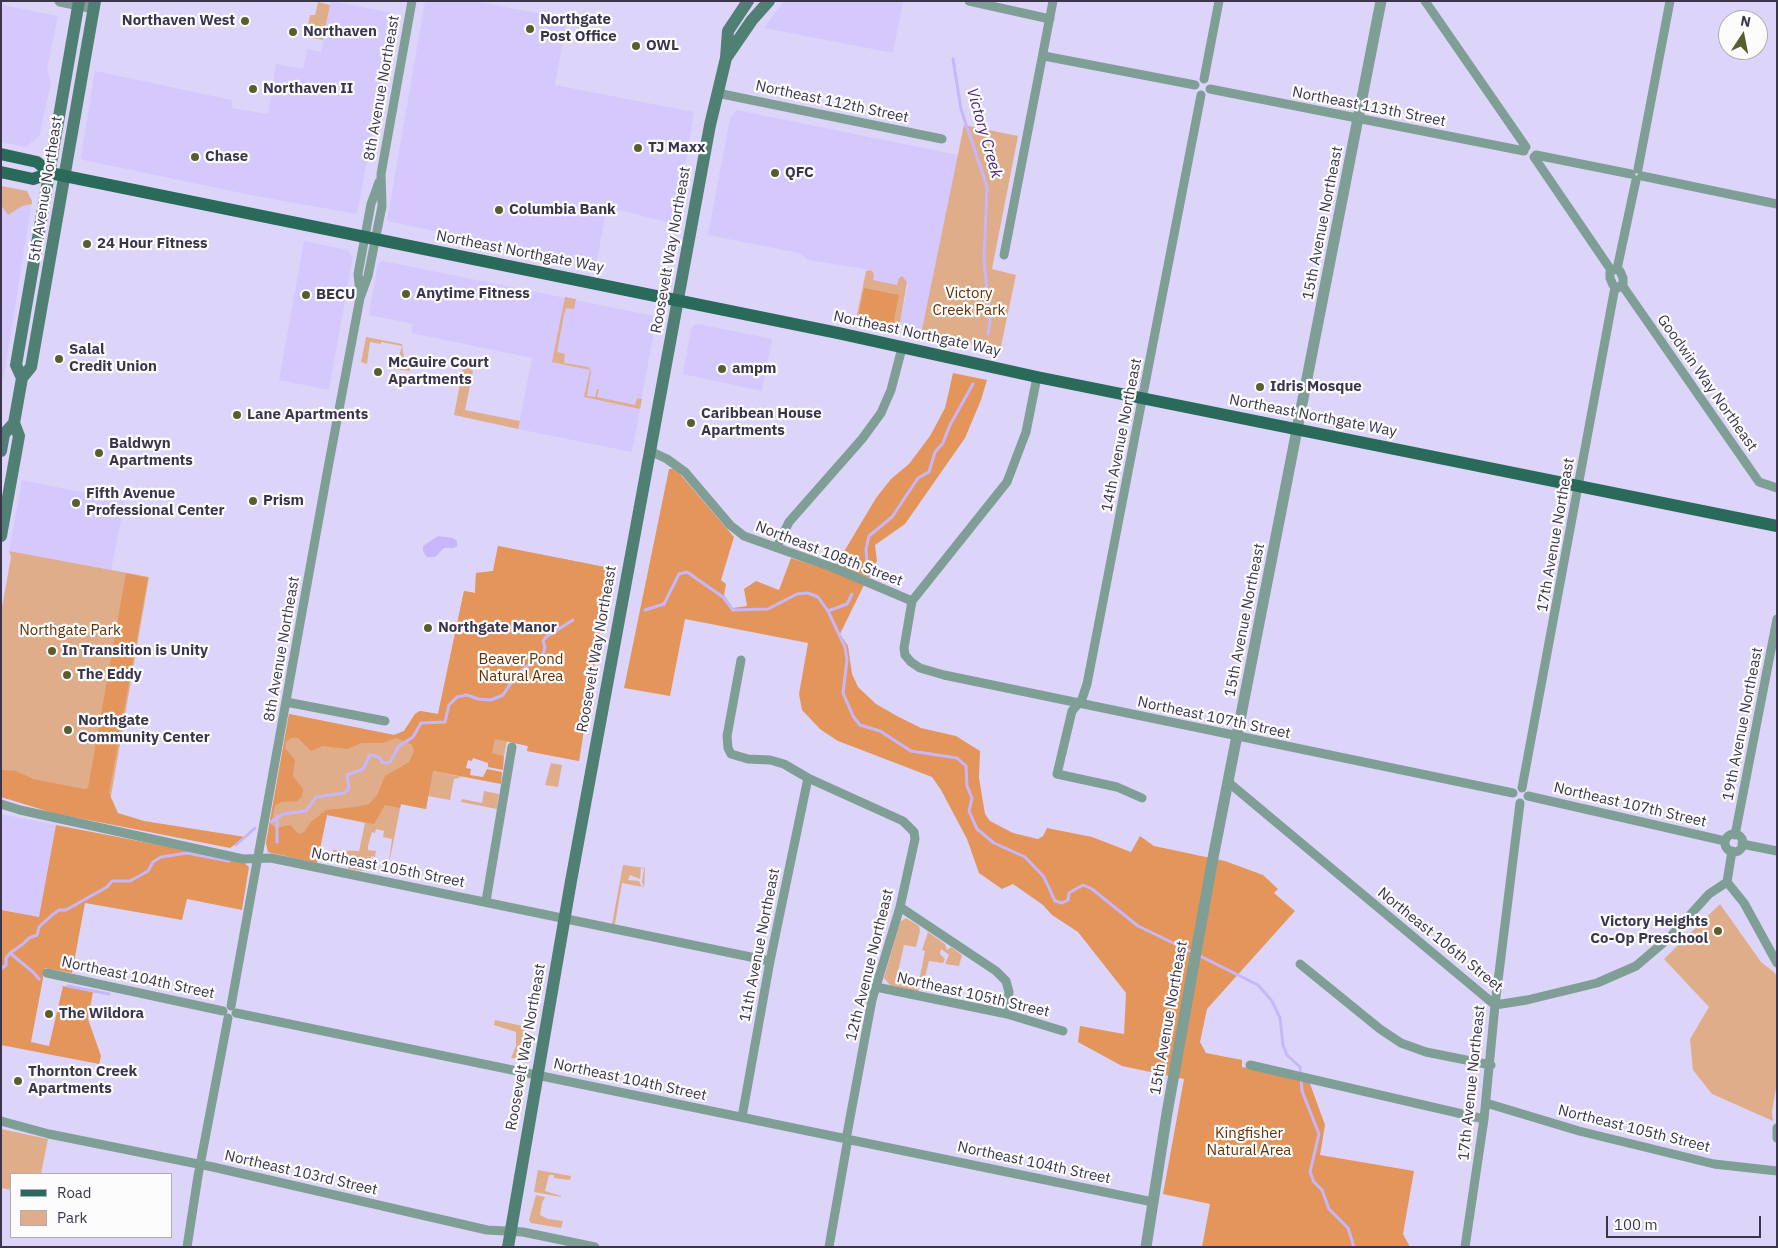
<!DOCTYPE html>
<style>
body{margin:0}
#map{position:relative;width:1778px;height:1248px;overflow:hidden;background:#ddd5f9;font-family:"IBM Plex Sans",sans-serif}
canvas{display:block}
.frame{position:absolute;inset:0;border:2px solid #3b354c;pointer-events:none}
.legend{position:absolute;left:10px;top:1173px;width:162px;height:65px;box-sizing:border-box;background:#fcfcfc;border:1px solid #afacb6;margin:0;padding:6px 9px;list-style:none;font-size:15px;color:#3b354c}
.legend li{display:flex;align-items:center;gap:10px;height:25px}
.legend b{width:25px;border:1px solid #afacb6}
.north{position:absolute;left:1718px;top:10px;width:50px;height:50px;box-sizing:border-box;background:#fcfcfc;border:1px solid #afacb6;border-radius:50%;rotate:11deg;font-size:14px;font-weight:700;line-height:20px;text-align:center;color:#3b354c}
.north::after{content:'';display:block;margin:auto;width:18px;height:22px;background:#585e2d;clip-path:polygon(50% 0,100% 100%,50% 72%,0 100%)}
.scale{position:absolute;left:1606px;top:1216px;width:155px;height:22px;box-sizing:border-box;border:2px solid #3b354c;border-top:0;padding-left:6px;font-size:15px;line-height:18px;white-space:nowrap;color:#3b354c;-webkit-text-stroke:4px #fcfcfc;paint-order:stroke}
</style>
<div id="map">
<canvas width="1778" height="1248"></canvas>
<div class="frame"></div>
<ul class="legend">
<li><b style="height:6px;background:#2a6a5b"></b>Road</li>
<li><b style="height:14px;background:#e0ad8b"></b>Park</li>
</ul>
<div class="north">N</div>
<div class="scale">100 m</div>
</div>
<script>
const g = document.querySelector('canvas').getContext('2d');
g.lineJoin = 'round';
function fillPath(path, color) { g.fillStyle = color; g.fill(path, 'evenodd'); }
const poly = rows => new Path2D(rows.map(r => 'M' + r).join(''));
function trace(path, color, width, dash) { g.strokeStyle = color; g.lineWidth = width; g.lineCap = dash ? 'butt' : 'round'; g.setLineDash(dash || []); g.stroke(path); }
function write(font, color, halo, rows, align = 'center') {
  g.font = font + ' "IBM Plex Sans",sans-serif'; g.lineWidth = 4.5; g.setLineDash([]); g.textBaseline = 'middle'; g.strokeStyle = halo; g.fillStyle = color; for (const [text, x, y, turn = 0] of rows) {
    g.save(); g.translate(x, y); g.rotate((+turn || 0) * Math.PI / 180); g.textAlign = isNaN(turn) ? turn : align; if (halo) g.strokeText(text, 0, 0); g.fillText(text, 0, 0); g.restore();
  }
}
fillPath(poly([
 [331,1,393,13,394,17,357,214,256,196,83,160,81,157,95,71,232,100,232,108,268,114,276,64,303,69,307,49,321,52],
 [425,1,475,1,567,19,555,85,694,112,675,224,607,207,596,265,387,221],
 [784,1,903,1,893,53,764,28],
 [1,5,58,16,47,69,51,83,39,137,25,147,1,142],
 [736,110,958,155,921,334,899,329,908,285,899,278,897,285,872,280,874,274,871,270,809,260,799,253,708,235,730,118],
 [1,186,27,191,32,201,1,394],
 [304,241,347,250,353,256,329,390,279,380],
 [383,261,654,316,656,320,632,452,518,429,532,358,411,333,413,324,369,315,378,263],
 [699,324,772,339,762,391,683,374,691,329,694,325],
 [22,480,125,501,111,570,9,551],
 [1,814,56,825,39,918,1,910]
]), '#d4c8fd');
fillPath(poly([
 [318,2,330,5,323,40,306,37,310,15,315,15],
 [964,125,1018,136,992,269,1016,275,1000,351,921,334],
 [1,186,27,191,32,201,32,204,22,206,8,215,1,205],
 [871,270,874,274,873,280,897,285,899,278,902,276,907,282,899,329,856,320,866,271],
 [565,297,576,299,574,309,566,308,564,315,557,352,565,354,564,363,588,367,591,371,587,396,595,397,597,389,599,389,597,397,635,405,637,398,642,399,640,409,584,397,590,370,552,362],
 [366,337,402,344,403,353,410,371,393,369,396,368,397,357,399,357,402,346,381,342,381,344,370,342,367,364,361,362],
 [465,358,473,360,471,370,473,371,465,410,520,421,518,429,454,415],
 [498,546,610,568,579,761,527,751,528,746,507,741,504,756,438,743,433,771,462,777,454,779,450,800,428,796,426,809,401,804,388,869,392,839,383,837,384,831,376,829,375,833,372,832,368,846,368,850,376,851,375,857,371,856,370,863,364,862,362,871,348,869,350,860,331,859,333,850,359,851,365,823,327,815,317,863,268,852,266,843,289,714,394,735,404,731,415,714,420,711,438,714,464,591,475,593,476,573,493,571],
 [9,551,149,577,107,819,1,794,1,613,11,557],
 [551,763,562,765,558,787,545,785],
 [484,791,499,794,497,809,461,802,462,799,482,803],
 [623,865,645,868,644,889,642,881,644,869,641,868,640,879,630,875,628,880,639,881,642,887,622,883,615,924,612,924],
 [1720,904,1761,962,1775,973,1777,978,1777,1082,1772,1112,1773,1121,1712,1094,1693,1070,1690,1039,1709,1007,1664,959],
 [906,918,919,926,920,931,916,947,904,945,897,976,919,981,925,951,922,950,928,932,945,944,947,950,951,947,962,955,959,966,945,964,949,955,941,949,940,954,945,959,943,963,929,961,925,977,922,977,918,992,890,985,884,978,900,922],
 [495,1020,527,1027,522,1059,511,1058,516,1046,516,1032,494,1025],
 [1,1129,48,1139,41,1174,11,1174,11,1190,1,1188],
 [538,1170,571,1176,570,1180,554,1178,554,1175,549,1175,545,1191,561,1196,561,1197,534,1192],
 [536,1195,545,1197,542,1203,540,1215,548,1219,563,1221,561,1228,531,1223,529,1220]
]), '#e0ad8b');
fillPath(poly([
 [864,288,899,295,893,325,858,318],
 [953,373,987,380,981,400,965,438,905,524,875,545,877,561,869,578,836,565,876,498,891,479,909,464,930,436,945,408],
 [669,469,674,469,680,474,734,537,721,580,726,584,724,595,733,608,747,606,744,589,756,581,779,590,791,558,855,579,864,585,840,634,848,646,852,674,858,687,876,704,897,716,921,728,956,736,980,751,979,778,985,814,990,821,1013,833,1038,839,1043,836,1047,828,1092,837,1131,852,1140,836,1154,846,1225,861,1263,875,1278,889,1274,893,1295,911,1207,1009,1200,1042,1206,1053,1242,1060,1242,1067,1309,1081,1325,1125,1320,1155,1414,1171,1403,1234,1410,1247,1202,1247,1210,1204,1163,1194,1184,1079,1122,1066,1078,1042,1080,1026,1124,1034,1126,993,1078,932,1052,915,1043,905,1013,884,1002,889,979,873,967,839,941,790,932,777,838,741,821,730,802,710,799,694,808,643,685,619,670,696,624,688],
 [498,546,610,568,579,761,527,751,528,746,495,739,492,753,504,756,503,770,488,767,488,763,473,758,472,761,468,760,466,768,471,769,470,775,483,777,487,769,502,772,501,784,433,771,426,809,401,804,400,808,385,805,374,824,327,815,317,863,268,852,266,843,289,714,394,735,404,731,415,714,420,711,438,714,464,591,475,593,476,573,493,571],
 [291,738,298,738,311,751,323,746,347,749,362,743,383,743,396,738,407,742,412,745,414,751,409,762,385,776,377,795,369,804,355,807,326,810,311,822,304,832,299,834,290,825,276,828,271,824,275,806,281,802,297,801,302,797,303,789,293,776,295,760,285,748,286,742],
 [126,573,148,578,109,793,118,813,144,821,245,837,230,848,53,813,1,797,2,770,16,771,33,779,84,789,88,788],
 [56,825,242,861,249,867,242,910,187,899,182,920,85,903,72,973,45,968,31,1042,49,1046,63,986,93,992,88,1019,101,1056,99,1064,1,1045,1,910,39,917]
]), '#e4955c');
fillPath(poly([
 [438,536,453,538,457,541,457,546,454,548,444,548,435,557,427,557,423,552,423,546]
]), '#c7b7fa');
trace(poly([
 [953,59,961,109,987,187,984,260,990,322,988,334],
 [863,570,867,562,866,549,869,536,892,517,918,478,929,472,935,452,943,443,950,425,973,384],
 [645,610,664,604,679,574,687,572,723,597,733,610,768,609,797,594,808,593,818,597,828,611,845,647,847,660,843,693,853,716,860,725,880,731,911,751,957,758,966,766,967,786,972,798,969,811,977,829,994,843,1025,857,1044,877,1055,901,1062,903,1068,900,1069,893,1083,885,1092,889,1138,926,1192,952],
 [828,611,847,604,852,594],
 [271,822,283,814,306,811,316,797,344,793,349,789,347,775,363,769,370,755,379,757,382,762,386,763,390,762,399,746,413,737,421,723,445,722,449,705,457,697,467,695,478,699,491,700,503,695,517,674,543,654,545,647,543,641,546,637,573,620],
 [277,842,277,816],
 [236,845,255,828],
 [10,953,33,972,39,979],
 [1198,955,1258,985,1272,1001,1280,1018,1283,1045,1287,1055,1300,1067,1302,1091,1319,1134,1310,1172,1314,1182,1322,1190,1329,1209,1348,1228,1354,1247],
 [1,969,6,965,6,958,10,953,23,944,29,938,37,935,39,927,52,915,59,910,66,910,107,887,112,881,130,881,148,871,153,862,161,857,187,853,229,861],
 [68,986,109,994]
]), '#c7b7fa', 3);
trace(poly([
 [969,1,1050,19],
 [1425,1,1526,147],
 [1044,56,1195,85],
 [1204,79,1219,1],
 [1210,89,1524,151],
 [717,93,942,139],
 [1536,155,1631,174],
 [1534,157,1611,270],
 [1638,169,1670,1],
 [1642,176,1777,204],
 [1004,255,1053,1],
 [1614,269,1620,271,1623,278,1623,284,1618,288,1613,285,1610,278,1610,272,1614,269],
 [1617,269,1636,180],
 [1622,285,1759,482,1777,488],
 [360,294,358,274,371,204,379,182],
 [1037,377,1026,432,1007,482,912,601,904,648,905,655,911,662,920,668,944,675,1513,793],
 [650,451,667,459,685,472,730,525,744,536,834,568,912,601],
 [777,547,789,522,862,439,881,413,891,390,902,348],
 [741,660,727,736,728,748,731,754,748,759,770,760,784,764,808,778,903,821,914,832,915,839,900,907,872,1000,847,1134],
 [286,702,385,721],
 [1228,782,1495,1005,1527,1000,1597,983,1636,966,1670,937,1709,894,1727,882],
 [1522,788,1615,287],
 [1528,796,1725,841],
 [1142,798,1117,787,1057,774,1072,711,1082,699,1087,684,1201,95],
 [1,804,20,810,243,859,271,858,770,961],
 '1725 843a9 9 0 1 1 18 0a9 9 0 1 1-18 0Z',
 [1735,835,1777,619],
 [1742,844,1777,851],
 [1727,882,1744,903,1777,963],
 [1727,882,1732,851],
 [486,901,512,747],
 [900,907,996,971,1006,981,1009,992,1007,1014],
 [1300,964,1380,1029,1401,1043,1426,1052,1491,1065],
 [47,973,223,1011],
 [876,987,1007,1014,1063,1031],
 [231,1006,328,468,360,298,368,276,382,206,381,174,412,1],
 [236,1013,842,1138],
 [1250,1065,1484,1119],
 [1486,1103,1579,1131,1714,1164,1777,1171],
 [742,1117,770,961,808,778],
 [1,1121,49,1134,213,1167,487,1230,523,1232,595,1247],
 [1777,1128,1777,1138],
 [851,1140,1153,1202],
 [187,1247,198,1176,228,1018],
 [829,1247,847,1144],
 [1465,1247,1484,1119,1495,1005,1520,803]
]), '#7f9e95', 9);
trace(poly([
 [60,1,94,8],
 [1146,1247,1167,1113,1212,863,1381,1]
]), '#7f9e95', 11);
trace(poly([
 [726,58,752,20,769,1],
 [22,378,16,365,79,1],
 [1,451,4,434,14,423],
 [1,536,19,436,14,423,22,378,31,367,95,1],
 [508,1247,571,881,710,125,726,58,728,31,748,1]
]), '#508073', 12);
trace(poly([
 [1,154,37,162,50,173,838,333,1037,377,1777,526],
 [1,172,33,179,50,173]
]), '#2a6a5b', 12);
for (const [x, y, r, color] of [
 [245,21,5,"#585e2d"],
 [530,29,5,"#585e2d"],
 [293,32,5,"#585e2d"],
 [636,46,5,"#585e2d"],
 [253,89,5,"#585e2d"],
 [638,148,5,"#585e2d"],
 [195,157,5,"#585e2d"],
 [775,173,5,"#585e2d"],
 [499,210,5,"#585e2d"],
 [87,244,5,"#585e2d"],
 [406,294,5,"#585e2d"],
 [306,295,5,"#585e2d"],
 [59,359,5,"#585e2d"],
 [722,369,5,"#585e2d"],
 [378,372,5,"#585e2d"],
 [1260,387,5,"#585e2d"],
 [237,415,5,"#585e2d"],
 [691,423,5,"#585e2d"],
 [99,453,5,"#585e2d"],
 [253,501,5,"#585e2d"],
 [76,503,5,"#585e2d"],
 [428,628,5,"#585e2d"],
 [52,651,5,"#585e2d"],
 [67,675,5,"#585e2d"],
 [68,730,5,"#585e2d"],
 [1718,931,5,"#585e2d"],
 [49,1014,5,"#585e2d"],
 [18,1081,5,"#585e2d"]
]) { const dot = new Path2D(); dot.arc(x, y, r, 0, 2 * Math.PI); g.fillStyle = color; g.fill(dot); trace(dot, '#fcfcfc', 2); }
write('bold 15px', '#3b354c', '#fcfcfc', [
 ["Northgate",540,20],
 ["Post Office",540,37],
 ["Northaven West",235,21,"right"],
 ["Northaven",303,32],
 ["OWL",646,46],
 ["Northaven II",263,89],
 ["TJ Maxx",648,148],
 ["Chase",205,157],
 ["QFC",785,173],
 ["Columbia Bank",509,210],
 ["24 Hour Fitness",97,244],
 ["Anytime Fitness",416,294],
 ["BECU",316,295],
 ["Salal",69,350],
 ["Credit Union",69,367],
 ["McGuire Court",388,363],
 ["Apartments",388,380],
 ["ampm",732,369],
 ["Idris Mosque",1270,387],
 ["Caribbean House",701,414],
 ["Apartments",701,431],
 ["Lane Apartments",247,415],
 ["Baldwyn",109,444],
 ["Apartments",109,461],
 ["Fifth Avenue",86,494],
 ["Professional Center",86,511],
 ["Prism",263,501],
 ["Northgate Manor",438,628],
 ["In Transition is Unity",62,651],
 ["The Eddy",77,675],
 ["Northgate",78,721],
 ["Community Center",78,738],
 ["Victory Heights",1708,922,"right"],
 ["Co-Op Preschool",1708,939,"right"],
 ["The Wildora",59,1014],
 ["Thornton Creek",28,1072],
 ["Apartments",28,1089]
], 'left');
write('15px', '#3b354c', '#fcfcfc', [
 ["8th Avenue Northeast",382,88,-80],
 ["Northeast 112th Street",832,102,12],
 ["Northeast 113th Street",1369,107,11],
 ["5th Avenue Northeast",46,189,-81],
 ["15th Avenue Northeast",1323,223,-79],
 ["Roosevelt Way Northeast",671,250,-80],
 ["Northeast Northgate Way",520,252,11],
 ["Northeast Northgate Way",917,334,12],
 ["Goodwin Way Northeast",1707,383,55],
 ["Northeast Northgate Way",1313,416,11],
 ["14th Avenue Northeast",1122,435,-79],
 ["17th Avenue Northeast",1556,535,-80],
 ["Northeast 108th Street",829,554,21],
 ["15th Avenue Northeast",1245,620,-79],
 ["8th Avenue Northeast",282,649,-80],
 ["Roosevelt Way Northeast",597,649,-80],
 ["Northeast 107th Street",1214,718,12],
 ["19th Avenue Northeast",1743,724,-79],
 ["Northeast 107th Street",1630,805,13],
 ["Northeast 105th Street",388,868,11],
 ["Northeast 106th Street",1440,940,39],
 ["11th Avenue Northeast",760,945,-79],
 ["12th Avenue Northeast",870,965,-76],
 ["Northeast 104th Street",138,978,12],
 ["Northeast 105th Street",973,995,13],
 ["15th Avenue Northeast",1169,1018,-80],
 ["Roosevelt Way Northeast",526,1047,-80],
 ["Northeast 104th Street",630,1080,12],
 ["17th Avenue Northeast",1472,1083,-84],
 ["Northeast 105th Street",1634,1129,14],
 ["Northeast 104th Street",1034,1163,12],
 ["Northeast 103rd Street",301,1173,13]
]);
write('15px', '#643103', '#fcfcfc', [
 ["Victory",969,294],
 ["Creek Park",969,311],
 ["Northgate Park",70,631],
 ["Beaver Pond",521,660],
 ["Natural Area",521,677],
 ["Kingfisher",1249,1134],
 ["Natural Area",1249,1151]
]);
write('italic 16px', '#492584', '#fcfcfc', [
 ["Victory Creek",984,133,74]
]);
</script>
